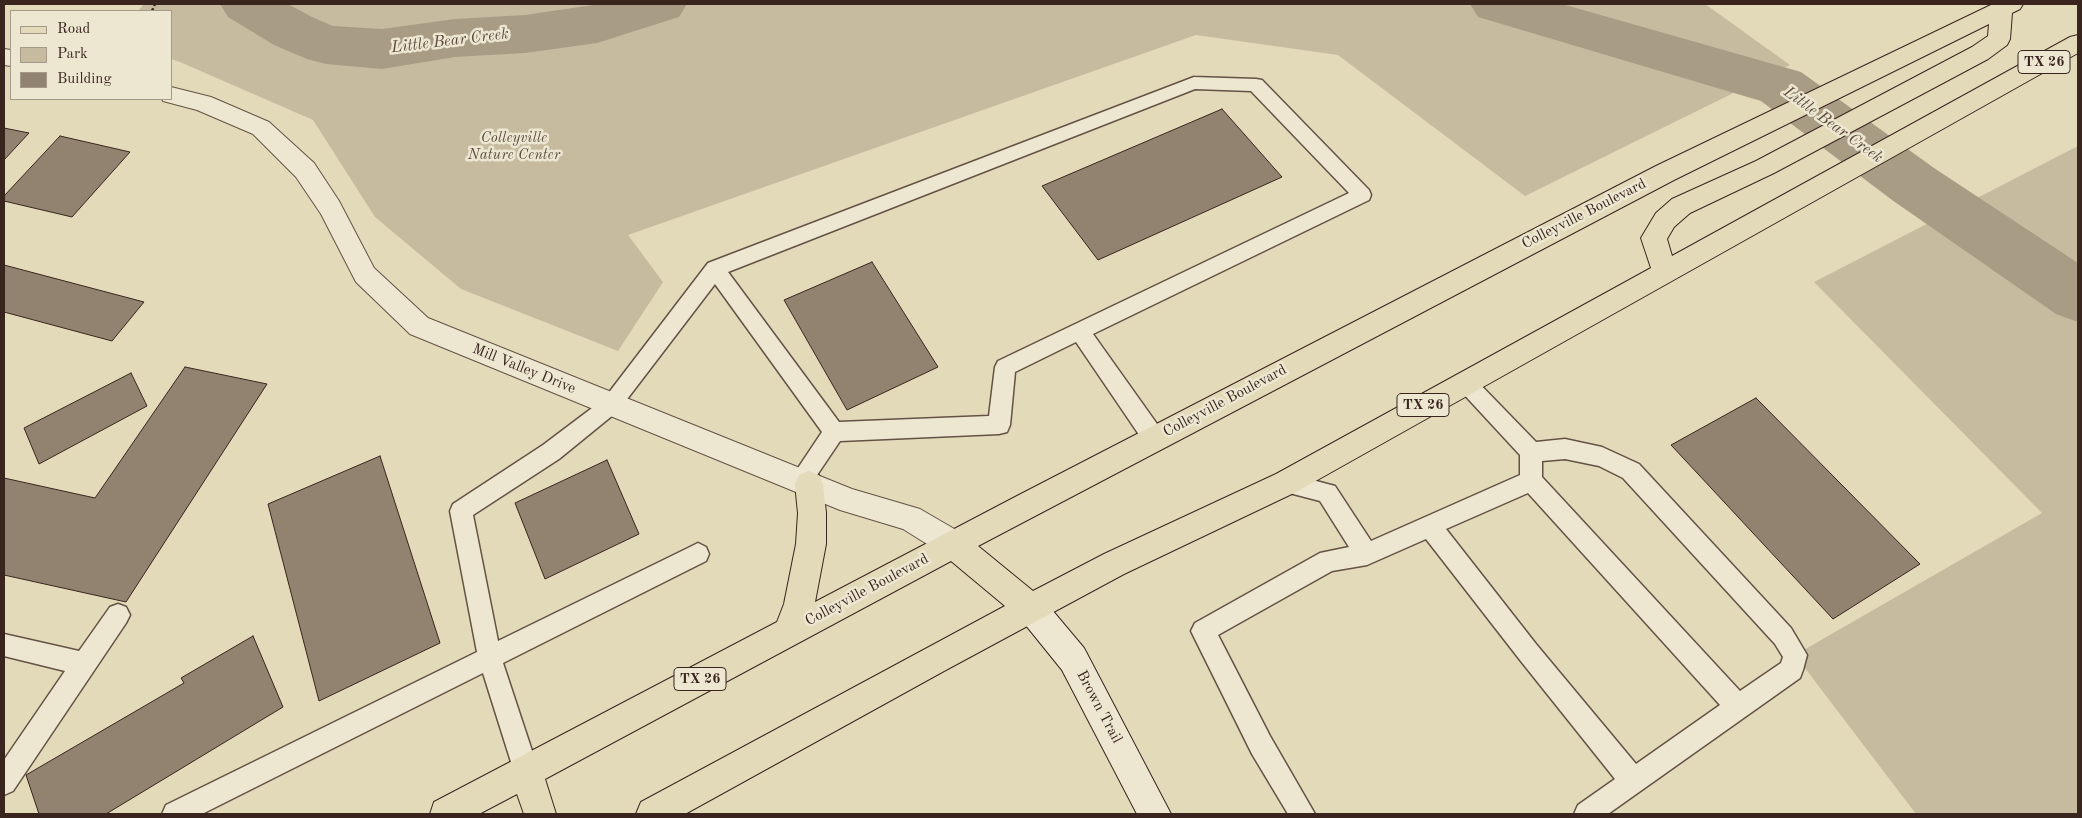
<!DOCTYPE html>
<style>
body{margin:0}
#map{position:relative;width:2082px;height:818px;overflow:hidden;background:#e3daba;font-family:"Old Standard TT",serif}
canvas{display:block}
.frame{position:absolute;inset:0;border:5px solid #39251e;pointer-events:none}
.legend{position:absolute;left:10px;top:10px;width:162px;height:90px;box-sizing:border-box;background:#ede7d2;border:1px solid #a5998a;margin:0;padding:6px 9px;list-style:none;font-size:15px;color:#39251e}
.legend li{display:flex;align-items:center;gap:10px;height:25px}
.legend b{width:25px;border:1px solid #a5998a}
</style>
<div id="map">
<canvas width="2082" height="818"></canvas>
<div class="frame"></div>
<ul class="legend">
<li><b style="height:6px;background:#e3daba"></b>Road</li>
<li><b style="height:14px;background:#c6bb9f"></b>Park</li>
<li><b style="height:14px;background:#91836f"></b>Building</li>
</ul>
</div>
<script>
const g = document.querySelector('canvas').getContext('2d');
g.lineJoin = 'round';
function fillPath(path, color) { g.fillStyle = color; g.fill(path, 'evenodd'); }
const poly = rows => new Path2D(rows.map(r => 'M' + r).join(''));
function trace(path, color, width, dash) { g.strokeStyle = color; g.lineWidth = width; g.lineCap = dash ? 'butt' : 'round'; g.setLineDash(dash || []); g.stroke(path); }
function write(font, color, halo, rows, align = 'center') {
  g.font = font + ' "Old Standard TT",serif'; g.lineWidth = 5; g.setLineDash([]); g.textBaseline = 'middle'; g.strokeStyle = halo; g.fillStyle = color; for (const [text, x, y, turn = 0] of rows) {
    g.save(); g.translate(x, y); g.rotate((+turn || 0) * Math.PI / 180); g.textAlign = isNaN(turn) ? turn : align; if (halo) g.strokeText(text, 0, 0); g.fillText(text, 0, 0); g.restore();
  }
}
fillPath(poly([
 [144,4,1705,4,1790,65,1525,196,1338,55,1196,35,628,235,663,282,618,351,461,289,375,217,313,120,180,62,171,59,171,11,138,11],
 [2078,146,2078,814,1916,814,1795,655,2042,513,1814,282]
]), '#c6bb9f');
fillPath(poly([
 [220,4,288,4,312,17,333,26,382,29,455,19,525,15,600,4,687,4,679,17,597,43,525,53,455,57,382,69,326,64,307,59,274,45,228,17,220,4],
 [1470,4,1562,4,1801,72,1934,168,2078,263,2078,322,2056,314,1892,200,1761,101,1478,17,1470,4]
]), '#a99c85');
const building = poly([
 [1222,109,1282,177,1098,260,1042,186,1222,109],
 [4,128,29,133,4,160,4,128],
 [60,136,130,152,72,217,4,201,4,196,60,136],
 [872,262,938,367,847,410,784,300,872,262],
 [4,265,144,302,112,341,4,312,4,265],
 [185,367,267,384,126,602,4,575,4,478,95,498,185,367],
 [131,373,147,406,39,464,24,428,131,373],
 [1756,398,1920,564,1833,619,1671,445,1756,398],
 [380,456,440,643,319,701,268,504,380,456],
 [607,460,639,534,545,579,515,503,607,460],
 [253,636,283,707,106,814,39,814,26,775,184,683,181,678,253,636]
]);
fillPath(building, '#91836f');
trace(building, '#39251e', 1);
const lane = poly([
 [1194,77,1256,79,1262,80,1369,190,1371,195,1369,200,1093,334,1162,431,1165,438,1162,445,1154,447,1146,445,1076,342,1015,372,1010,425,1007,432,999,434,840,441,809,487,801,490,793,487,790,480,822,432,715,284,618,411,559,459,473,515,498,641,690,547,698,543,706,547,709,554,706,561,503,663,539,772,535,781,526,785,517,781,483,673,202,814,162,814,166,805,477,652,450,511,453,504,543,445,604,399,708,263,1194,77],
 [1195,89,1251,91,1349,193,998,361,995,367,989,416,839,422,728,272,1195,89],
 [1465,373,1472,376,1536,442,1565,439,1602,447,1639,464,1791,628,1807,655,1803,670,1800,678,1608,814,1574,814,1578,805,1615,779,1520,660,1426,539,1367,565,1332,571,1218,635,1270,736,1315,814,1288,814,1252,754,1191,631,1195,623,1320,553,1349,547,1320,501,1278,490,1275,483,1278,476,1286,473,1335,486,1371,541,1520,475,1520,455,1458,388,1455,382,1458,376,1465,373],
 [1565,459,1599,466,1623,478,1775,644,1783,657,1781,663,1740,691,1542,477,1542,461,1565,459],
 [1528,493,1720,705,1636,764,1536,644,1446,529,1528,493],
 [118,604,126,607,130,615,126,623,13,791,4,795,4,760,65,671,4,656,4,634,79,651,110,607,118,604]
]);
const street = poly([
 [4,49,11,50,11,66,4,65,4,49],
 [171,87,211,97,269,122,314,163,339,201,374,268,428,318,852,489,920,509,963,534,968,544,963,554,953,558,943,554,903,529,840,510,410,334,356,282,321,214,296,177,253,134,197,110,163,101,162,99,171,99,171,87]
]);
const secondary = poly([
 [1031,594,1042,598,1084,648,1171,814,1137,814,1062,670,1020,618,1016,608,1020,598,1031,594]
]);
const primary = poly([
 [1993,4,2023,4,2020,9,2012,13,2010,39,2007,45,1988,59,1774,173,1690,213,1674,227,1667,239,1672,256,2070,37,2078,35,2078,53,1296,492,1124,574,944,671,685,814,636,814,641,802,1005,606,951,561,545,779,556,814,524,814,517,794,479,814,430,814,434,802,777,622,784,604,796,544,798,513,795,484,799,475,809,471,819,475,823,484,826,513,826,544,815,602,1017,496,1656,166,1993,4],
 [1989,24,1988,36,1972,47,1756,161,1672,199,1656,213,1641,238,1651,268,1276,474,1104,554,1033,591,978,546,1674,180,1989,24]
]);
trace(lane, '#645245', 3);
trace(street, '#645245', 2);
trace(secondary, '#39251e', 2);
trace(primary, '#39251e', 2);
trace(poly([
 [152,11,155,4]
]), '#39251e', 2.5, [3, 2.5]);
fillPath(lane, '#ede7d2');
fillPath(street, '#ede7d2');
fillPath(secondary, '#ede7d2');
fillPath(primary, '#e3daba');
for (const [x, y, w] of [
 [2044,62,52],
 [1423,405,52],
 [700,679,52]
]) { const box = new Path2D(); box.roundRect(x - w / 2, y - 11.5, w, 23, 4); g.fillStyle = '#ede7d2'; g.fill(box); trace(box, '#39251e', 1); }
write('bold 14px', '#39251e', null, [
 ["TX 26",2044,62],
 ["TX 26",1423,405],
 ["TX 26",700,679]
]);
write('italic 15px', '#5c4a3e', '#ede7d2', [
 ["Colleyville",514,138],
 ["Nature Center",514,155]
]);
write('15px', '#39251e', '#ede7d2', [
 ["Colleyville Boulevard",1584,214,-27],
 ["Mill Valley Drive",524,369,22],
 ["Colleyville Boulevard",1225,401,-28],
 ["Colleyville Boulevard",867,590,-28],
 ["Brown Trail",1099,707,62]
]);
write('italic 16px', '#5b493d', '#ede7d2', [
 ["Little Bear Creek",450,41,-7],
 ["Little Bear Creek",1833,125,36]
]);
</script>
